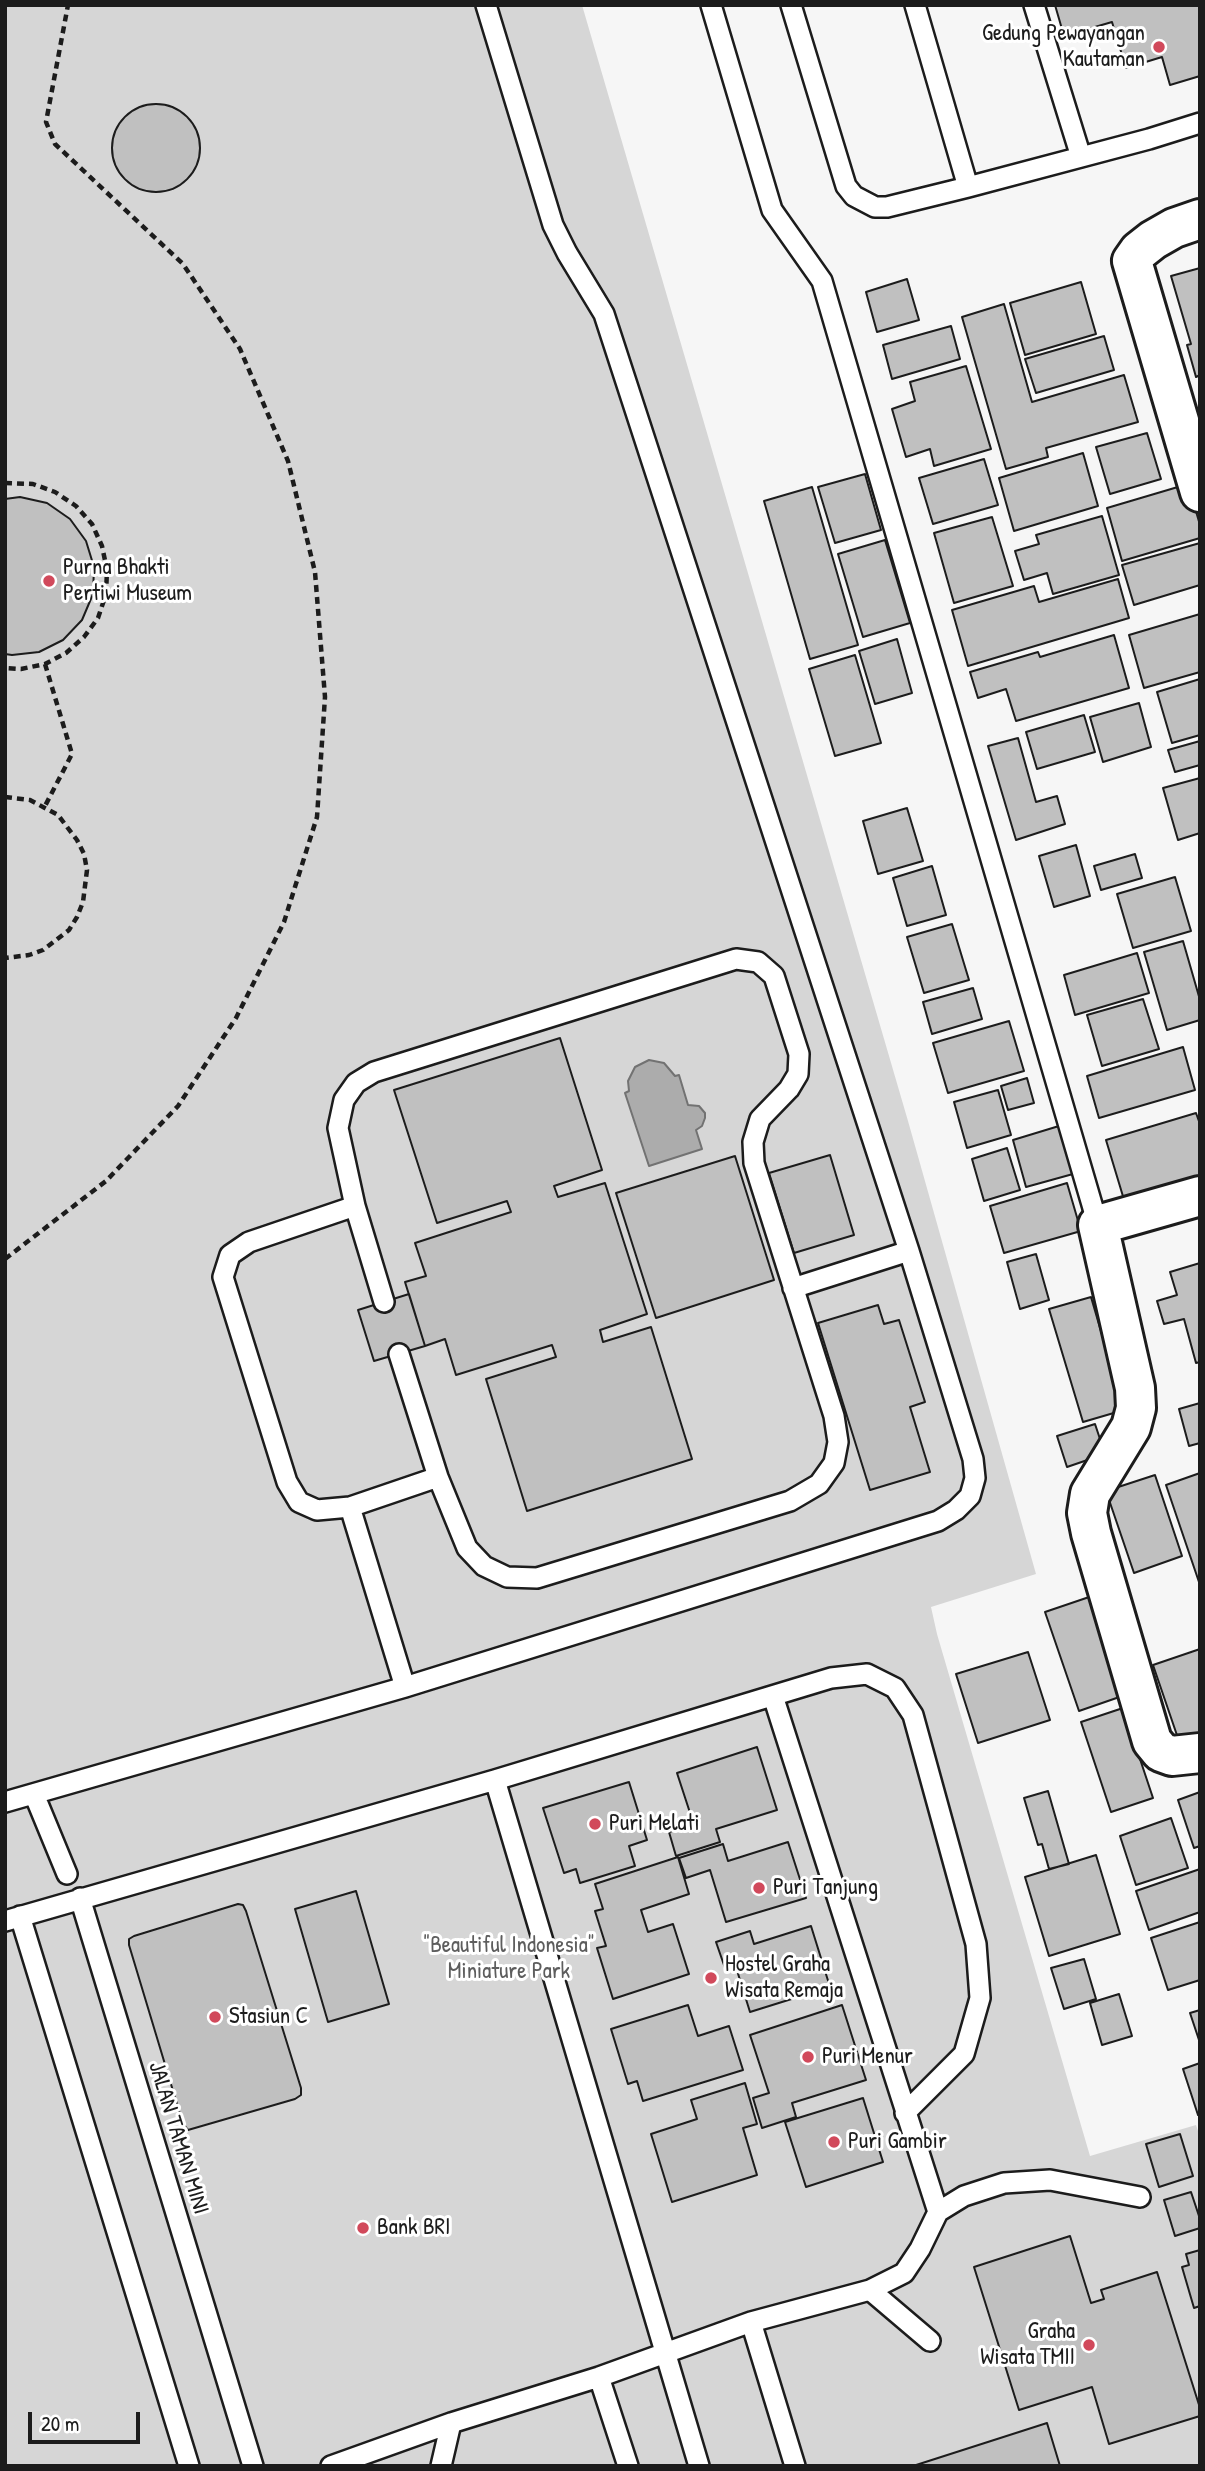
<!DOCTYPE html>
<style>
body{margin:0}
#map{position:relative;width:1205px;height:2471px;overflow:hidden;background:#f6f6f6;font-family:"Patrick Hand",sans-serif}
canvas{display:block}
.frame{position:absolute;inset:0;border:7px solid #1c1c1c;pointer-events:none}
.scale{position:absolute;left:28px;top:2412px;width:112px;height:32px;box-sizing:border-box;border:4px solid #1c1c1c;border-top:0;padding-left:9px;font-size:21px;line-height:24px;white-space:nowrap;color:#1c1c1c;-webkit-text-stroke:5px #fff;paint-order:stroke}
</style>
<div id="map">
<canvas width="1205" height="2471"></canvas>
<div class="frame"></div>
<div class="scale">20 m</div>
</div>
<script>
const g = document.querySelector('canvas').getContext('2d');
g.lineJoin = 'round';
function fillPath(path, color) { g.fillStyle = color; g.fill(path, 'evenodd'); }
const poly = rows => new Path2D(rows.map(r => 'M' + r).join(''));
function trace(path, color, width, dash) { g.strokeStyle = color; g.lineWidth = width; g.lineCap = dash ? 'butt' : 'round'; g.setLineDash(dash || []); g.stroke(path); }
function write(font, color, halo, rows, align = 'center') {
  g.font = font + ' "Patrick Hand",sans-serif'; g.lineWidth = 6; g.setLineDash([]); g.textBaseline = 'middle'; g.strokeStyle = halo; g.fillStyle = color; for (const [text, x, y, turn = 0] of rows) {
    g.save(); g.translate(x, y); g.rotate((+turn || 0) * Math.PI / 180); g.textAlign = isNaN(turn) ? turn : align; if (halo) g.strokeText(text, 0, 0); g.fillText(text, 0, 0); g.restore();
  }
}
fillPath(poly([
 [5,5,582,5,908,1121,1036,1574,931,1607,937,1634,1090,2156,1196,2125,1200,2137,1200,2466,5,2466]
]), '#d6d6d6');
const water = poly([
 [649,1060,664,1063,675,1076,679,1075,688,1105,699,1106,705,1113,705,1118,702,1126,696,1130,702,1149,649,1166,625,1093,629,1091,628,1081,635,1067,649,1060]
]);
fillPath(water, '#acacac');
trace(water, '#727272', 2);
const building = poly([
 [1055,5,1200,5,1200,76,1170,85,1162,57,1126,68,1112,22,1064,36,1055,5],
 '112 148a44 44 0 1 1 88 0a44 44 0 1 1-88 0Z',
 [1200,268,1200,375,1196,377,1187,345,1191,344,1171,276,1200,268],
 [907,279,919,320,877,332,866,292,907,279],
 [1081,282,1096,334,1025,355,1010,303,1081,282],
 [1004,304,1032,402,1124,375,1138,422,1046,448,1048,457,1006,469,962,317,1004,304],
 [951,326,960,359,892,379,883,345,951,326],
 [1104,336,1114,370,1036,393,1025,359,1104,336],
 [966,366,991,449,934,466,930,449,906,457,892,409,915,401,910,382,966,366],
 [1147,433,1161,479,1110,494,1096,447,1147,433],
 [1083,453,1098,506,1014,531,999,478,1083,453],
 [984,459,998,505,933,524,919,478,984,459],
 [865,474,881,530,835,543,818,487,865,474],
 [1188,484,1200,525,1200,538,1122,561,1107,508,1188,484],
 [812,487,858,645,810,659,764,501,812,487],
 [20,497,47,503,70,519,86,541,94,567,93,594,82,620,63,640,39,652,12,655,5,654,5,499,20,497],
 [1102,516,1119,575,1053,594,1047,573,1024,580,1015,551,1039,544,1036,535,1102,516],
 [992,517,1013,586,954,603,934,533,992,517],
 [885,540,910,623,863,637,838,554,885,540],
 [1200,543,1200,585,1134,605,1122,565,1200,543],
 [1118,579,1129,618,968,666,952,610,1034,586,1039,602,1118,579],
 [1200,614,1200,672,1144,688,1129,635,1200,614],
 [1114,635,1129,688,1016,721,1006,689,978,698,970,672,1038,652,1040,657,1114,635],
 [897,639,912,693,875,704,859,651,897,639],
 [855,655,881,743,835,756,809,669,855,655],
 [1200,679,1200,735,1172,743,1157,692,1200,679],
 [1139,703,1151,747,1103,762,1090,717,1139,703],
 [1084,715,1095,752,1037,769,1026,732,1084,715],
 [1018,738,1036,802,1057,796,1065,824,1016,840,988,746,1018,738],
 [1200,741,1200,765,1175,772,1168,750,1200,741],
 [1200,778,1200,833,1178,840,1163,788,1200,778],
 [907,808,923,861,878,874,863,821,907,808],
 [1076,845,1090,896,1054,907,1039,856,1076,845],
 [1135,854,1142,878,1101,890,1094,866,1135,854],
 [932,866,946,915,907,926,893,878,932,866],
 [1175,877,1191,931,1133,948,1117,894,1175,877],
 [952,924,969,980,924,993,907,937,952,924],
 [1183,941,1200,1000,1200,1020,1167,1030,1144,952,1183,941],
 [1137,953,1149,993,1075,1015,1064,975,1137,953],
 [973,988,982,1019,932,1034,923,1002,973,988],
 [1143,999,1159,1049,1102,1066,1087,1015,1143,999],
 [1009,1021,1024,1071,948,1093,933,1043,1009,1021],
 [560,1038,602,1170,554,1186,558,1197,605,1183,647,1314,600,1330,603,1342,651,1327,692,1459,527,1511,486,1379,556,1357,552,1345,456,1375,445,1339,425,1346,405,1282,426,1276,415,1243,511,1212,507,1201,437,1223,394,1090,560,1038],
 [1183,1047,1195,1090,1099,1118,1087,1076,1183,1047],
 [1027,1078,1034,1103,1008,1110,1001,1086,1027,1078],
 [998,1090,1011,1135,967,1148,954,1102,998,1090],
 [1196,1113,1200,1124,1200,1180,1125,1203,1106,1140,1196,1113],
 [1059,1126,1073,1174,1026,1187,1013,1140,1059,1126],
 [1007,1148,1020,1190,984,1201,972,1159,1007,1148],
 [830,1155,854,1235,794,1253,769,1173,830,1155],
 [735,1156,774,1280,656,1318,616,1193,735,1156],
 [1067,1183,1081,1231,1004,1253,990,1206,1067,1183],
 [1036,1254,1049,1300,1020,1309,1007,1262,1036,1254],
 [1200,1263,1200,1362,1196,1363,1184,1319,1164,1324,1157,1301,1177,1295,1170,1272,1200,1263],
 [409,1294,425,1346,374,1361,358,1310,409,1294],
 [1091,1297,1124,1410,1083,1422,1049,1309,1091,1297],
 [878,1305,884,1324,899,1320,925,1402,910,1407,930,1472,870,1490,818,1323,878,1305],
 [1200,1403,1200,1443,1189,1446,1179,1409,1200,1403],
 [1095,1424,1105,1454,1067,1467,1057,1436,1095,1424],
 [1200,1473,1200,1585,1166,1485,1200,1473],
 [1155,1475,1182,1556,1134,1573,1106,1491,1155,1475],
 [1098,1594,1131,1693,1079,1711,1045,1612,1098,1594],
 [1200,1649,1200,1741,1181,1747,1153,1665,1200,1649],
 [1028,1652,1050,1720,978,1743,956,1674,1028,1652],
 [1123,1708,1153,1798,1111,1812,1081,1722,1123,1708],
 [757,1747,777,1810,716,1829,720,1842,676,1856,669,1832,694,1825,677,1773,757,1747],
 [629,1782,647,1840,629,1846,635,1866,580,1883,576,1869,564,1873,543,1808,629,1782],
 [1048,1791,1069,1864,1049,1869,1042,1844,1038,1845,1024,1798,1048,1791],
 [1200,1792,1200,1846,1194,1848,1178,1800,1200,1792],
 [1171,1818,1188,1868,1136,1885,1120,1836,1171,1818],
 [788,1842,806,1898,726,1922,710,1870,686,1878,679,1858,723,1844,728,1861,788,1842],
 [1096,1855,1120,1934,1049,1956,1025,1877,1096,1855],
 [678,1857,689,1894,641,1910,648,1932,673,1924,689,1974,613,1999,597,1948,606,1946,595,1911,603,1909,595,1884,678,1857],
 [1200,1869,1200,1912,1149,1930,1136,1891,1200,1869],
 [356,1891,389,2004,328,2022,295,1909,356,1891],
 [238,1904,243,1905,246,1911,301,2088,301,2095,295,2099,188,2130,183,2124,129,1945,129,1939,134,1936,238,1904],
 [1200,1922,1200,1980,1168,1990,1151,1938,1200,1922],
 [811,1926,830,1987,750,2012,735,1964,725,1968,716,1942,750,1931,754,1944,811,1926],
 [1084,1959,1096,1999,1064,2009,1051,1968,1084,1959],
 [1119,1994,1132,2036,1102,2045,1090,2003,1119,1994],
 [688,2005,698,2036,729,2026,743,2070,643,2101,637,2081,628,2084,611,2029,688,2005],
 [842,2005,866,2080,792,2103,796,2117,762,2128,753,2098,769,2093,750,2035,842,2005],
 [1200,2010,1200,2043,1190,2013,1200,2010],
 [1200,2063,1200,2114,1198,2115,1183,2069,1200,2063],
 [745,2083,757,2124,743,2128,757,2175,672,2202,651,2134,697,2119,691,2100,745,2083],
 [863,2098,883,2162,806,2187,785,2122,863,2098],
 [1180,2134,1193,2176,1159,2187,1146,2144,1180,2134],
 [1191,2192,1200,2219,1200,2228,1175,2236,1164,2200,1191,2192],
 [1070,2236,1091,2303,1104,2299,1101,2290,1157,2272,1200,2408,1200,2416,1109,2444,1092,2387,1019,2410,974,2267,1070,2236],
 [1200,2250,1200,2306,1194,2308,1182,2267,1189,2265,1186,2254,1200,2250],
 [1047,2423,1060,2466,913,2466,1047,2423]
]);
fillPath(building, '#c0c0c0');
trace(building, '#1c1c1c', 2);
const service = poly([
 [711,5,772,210,822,281,1098,1225],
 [791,5,846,186,854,196,875,207,887,207,968,187,1149,139,1200,123],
 [915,5,968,187],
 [1034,5,1081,157],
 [355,1206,249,1242,230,1255,223,1277,287,1482,299,1502,317,1510,350,1507,438,1477],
 [793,1288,909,1251],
 [384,1302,355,1206,338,1128,344,1100,356,1083,374,1072,736,959,758,962,774,976,799,1054,798,1074,789,1089,760,1119,753,1142,754,1163,834,1416,838,1442,834,1463,819,1484,790,1501,537,1578,507,1577,484,1566,467,1548,438,1477,399,1354],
 [350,1507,405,1687],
 [773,1696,938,2212],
 [495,1780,699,2466],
 [34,1794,67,1874],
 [5,1802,405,1687,938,1521,956,1510,970,1496,975,1478,973,1459,909,1251,604,314,567,253,553,225,486,5],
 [80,1898,253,2466],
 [20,1916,189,2466],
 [5,1921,495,1780,831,1678,867,1674,895,1688,913,1715,976,1944,980,1998,964,2054,905,2113],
 [870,2290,930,2341],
 [751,2322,795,2466],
 [599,2377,628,2466],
 [331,2466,451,2423,599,2377,751,2322,870,2290,904,2273,920,2249,938,2212,964,2196,1004,2183,1050,2180,1140,2197],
 [441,2466,451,2423]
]);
const minor = poly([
 [1200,219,1174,228,1153,240,1139,251,1132,261,1200,492],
 [1200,1196,1098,1225,1135,1388,1136,1408,1131,1427,1090,1494,1087,1513,1091,1533,1152,1741,1161,1752,1172,1756,1200,1753]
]);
trace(service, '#1c1c1c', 24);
trace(minor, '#1c1c1c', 44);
trace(poly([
 [5,483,33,484,55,492,76,506,92,524,102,546,107,570,106,594,98,618,84,637,66,653,45,664,21,669,5,668],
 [45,664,72,754,45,806],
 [5,797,30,800,58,815,77,840,84,854,87,870,83,902,77,917,69,930,43,950,29,955,5,958],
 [5,1259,106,1181,178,1106,236,1018,284,922,317,817,325,697,315,572,288,461,240,349,183,264,55,144,46,122,68,5]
]), '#1c1c1c', 4.5, [7, 5]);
trace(service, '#fff', 19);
trace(minor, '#fff', 38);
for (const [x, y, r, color] of [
 [1159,47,7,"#d1495b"],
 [49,581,7,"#d1495b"],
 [595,1824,7,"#d1495b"],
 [759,1888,7,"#d1495b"],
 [711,1978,7,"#d1495b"],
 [215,2017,7,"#d1495b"],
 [808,2057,7,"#d1495b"],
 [834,2142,7,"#d1495b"],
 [363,2228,7,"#d1495b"],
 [1089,2345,7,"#d1495b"]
]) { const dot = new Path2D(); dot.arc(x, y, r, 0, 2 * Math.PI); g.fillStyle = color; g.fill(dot); trace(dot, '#fff', 2.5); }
write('23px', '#1c1c1c', '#fff', [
 ["Gedung Pewayangan",1145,34,"right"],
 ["Kautaman",1145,60,"right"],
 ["Purna Bhakti",63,568],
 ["Pertiwi Museum",63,594],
 ["Puri Melati",609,1824],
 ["Puri Tanjung",773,1888],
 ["Hostel Graha",725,1965],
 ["Wisata Remaja",725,1991],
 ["Stasiun C",229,2017],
 ["Puri Menur",822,2057],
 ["Puri Gambir",848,2142],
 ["Bank BRI",377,2228],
 ["Graha",1075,2332,"right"],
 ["Wisata TMII",1075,2358,"right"]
], 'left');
write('23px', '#5d5d5d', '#fff', [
 ["\"Beautiful Indonesia\"",509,1946],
 ["Miniature Park",509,1972]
]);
write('23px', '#1c1c1c', '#fff', [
 ["JALAN TAMAN MINI",178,2138,73]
]);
</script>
